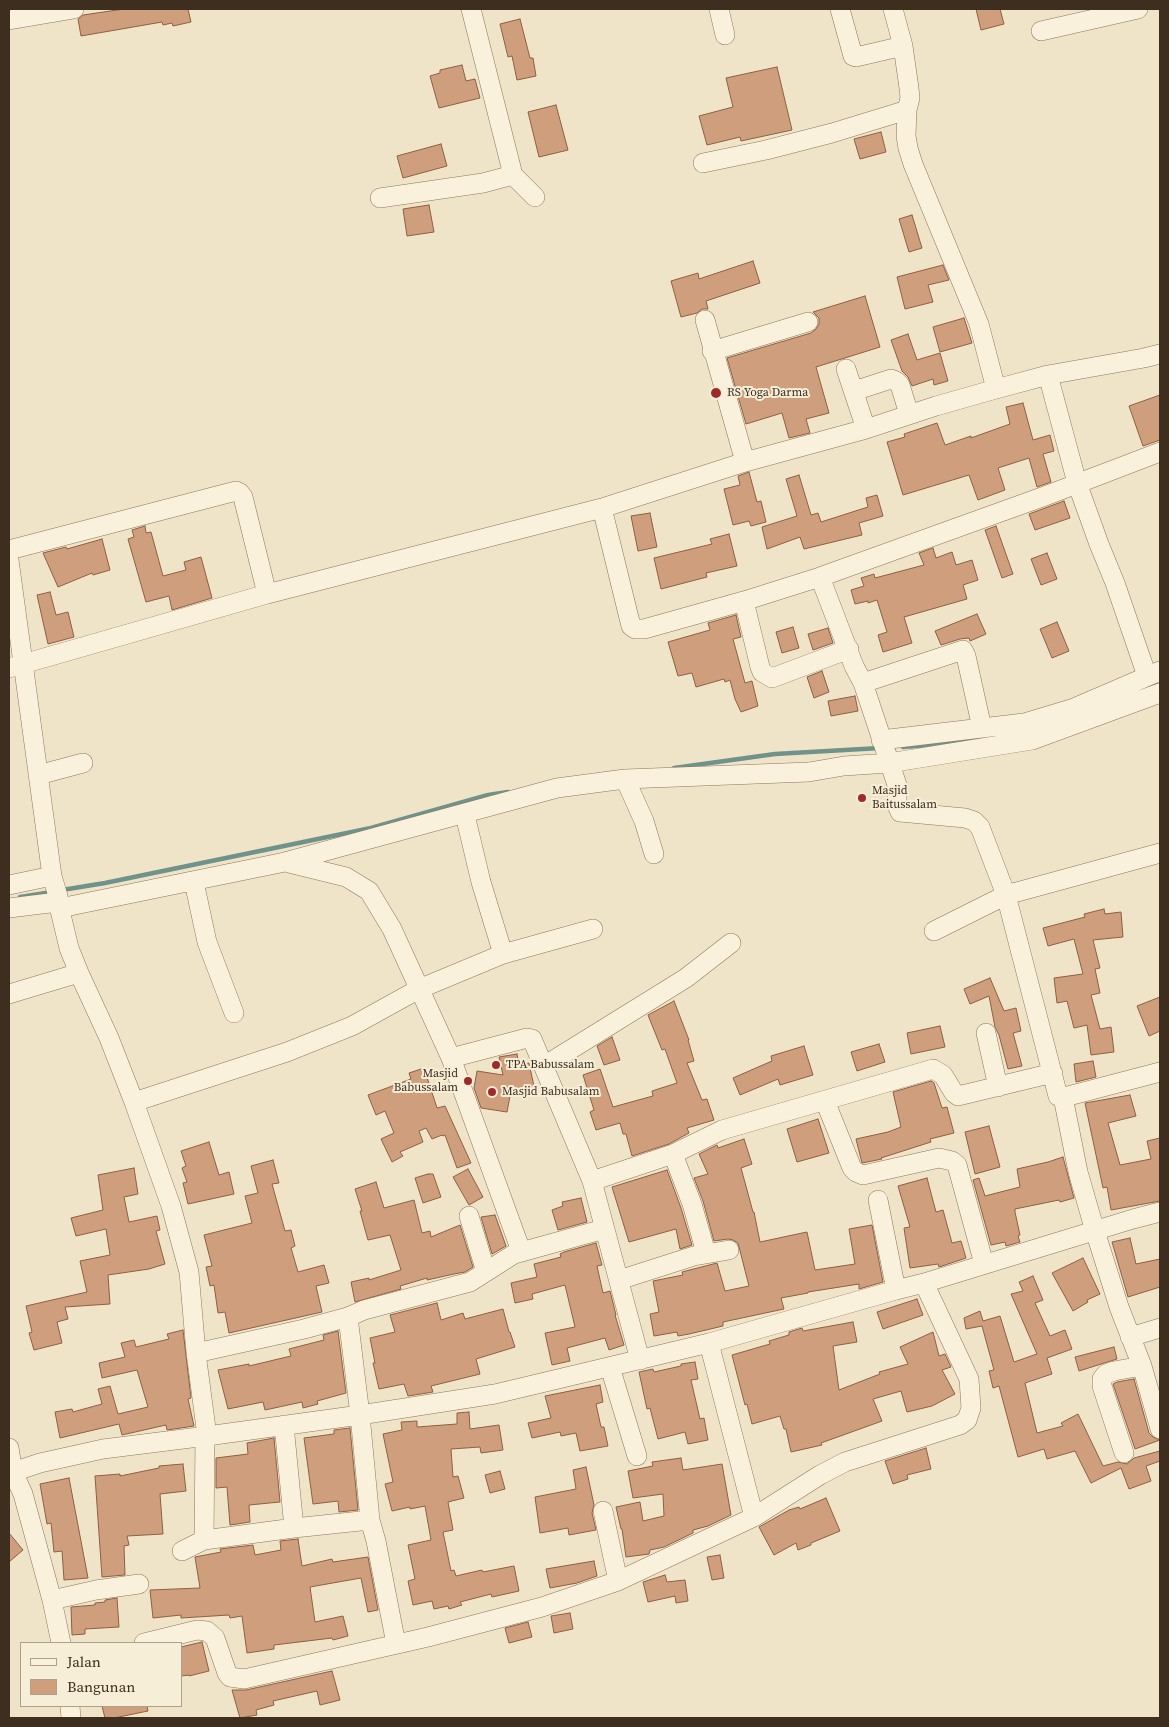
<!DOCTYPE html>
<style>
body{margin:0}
#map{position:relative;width:1169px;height:1727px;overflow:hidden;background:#f0e4c8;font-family:"Source Serif 4",serif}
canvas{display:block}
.frame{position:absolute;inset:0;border:10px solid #3d2e20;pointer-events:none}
.legend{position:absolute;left:20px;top:1642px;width:162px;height:65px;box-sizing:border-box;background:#f7eed8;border:1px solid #ada18e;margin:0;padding:6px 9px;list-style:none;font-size:15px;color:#3d2e20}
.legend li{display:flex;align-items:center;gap:10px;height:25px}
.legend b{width:25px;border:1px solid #ada18e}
</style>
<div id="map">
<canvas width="1169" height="1727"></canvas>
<div class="frame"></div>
<ul class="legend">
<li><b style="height:6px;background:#faf1dc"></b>Jalan</li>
<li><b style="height:14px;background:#cf9f7d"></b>Bangunan</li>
</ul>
</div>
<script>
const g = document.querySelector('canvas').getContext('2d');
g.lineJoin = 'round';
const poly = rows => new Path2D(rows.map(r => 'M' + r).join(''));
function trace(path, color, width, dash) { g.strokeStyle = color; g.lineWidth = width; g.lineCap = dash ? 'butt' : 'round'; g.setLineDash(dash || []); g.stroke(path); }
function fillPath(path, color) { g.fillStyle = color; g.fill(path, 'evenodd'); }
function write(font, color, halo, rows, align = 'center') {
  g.font = font + ' "Source Serif 4",serif'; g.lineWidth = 4; g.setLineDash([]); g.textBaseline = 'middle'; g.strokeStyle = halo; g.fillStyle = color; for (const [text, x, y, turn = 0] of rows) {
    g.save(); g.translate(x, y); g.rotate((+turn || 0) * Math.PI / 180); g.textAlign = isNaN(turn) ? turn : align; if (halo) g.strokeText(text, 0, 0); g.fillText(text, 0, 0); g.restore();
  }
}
trace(poly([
 [903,747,946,744,997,735],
 [674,768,775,754,880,748],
 [62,890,105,883,371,828,488,795,508,792],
 [20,897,52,892]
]), '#6f938a', 4.5);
const building = poly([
 [124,9,188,9,191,22,173,26,172,23,163,25,162,22,81,36,78,19,83,15,124,9],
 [976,9,1000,9,1004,24,981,30,976,9],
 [520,19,530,58,533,58,536,76,517,80,512,56,508,57,500,24,520,19],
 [462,65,466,81,475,79,480,98,439,108,430,76,440,73,440,70,462,65],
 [777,67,792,130,741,141,740,137,707,145,699,116,733,107,726,78,777,67],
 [556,105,568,150,539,157,528,112,556,105],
 [881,132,886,152,860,159,854,139,881,132],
 [441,144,447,166,403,178,397,156,441,144],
 [429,205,434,232,407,236,403,209,429,205],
 [912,215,922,248,909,252,899,219,912,215],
 [753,261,760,283,706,301,708,309,702,309,697,313,681,317,671,281,698,273,699,279,753,261],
 [943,265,949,280,928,285,933,302,905,309,897,277,943,265],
 [865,296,880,347,816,367,829,413,806,419,810,433,789,438,782,413,746,424,727,358,811,333,816,329,819,324,819,318,813,312,865,296],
 [964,318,972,343,940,352,933,327,964,318],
 [908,334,917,360,940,353,948,381,934,385,933,379,912,386,908,377,902,371,891,340,908,334],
 [1160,395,1160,440,1143,446,1129,406,1160,395],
 [1023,403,1033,440,1050,435,1054,451,1043,454,1051,482,1037,487,1029,458,998,468,1005,490,978,500,969,475,903,495,887,442,905,437,904,434,937,423,945,445,971,436,971,438,1010,424,1006,407,1023,403],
 [749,472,757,502,761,501,766,522,751,526,749,521,733,525,724,489,740,485,738,476,749,472],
 [799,475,811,515,818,513,821,522,868,507,866,498,877,495,883,516,859,523,862,535,804,549,800,537,767,549,762,527,797,516,786,479,799,475],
 [1064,501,1070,518,1035,530,1029,514,1064,501],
 [650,513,657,547,638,551,631,516,650,513],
 [145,526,146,533,151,532,163,576,186,570,184,562,201,557,212,598,172,610,169,596,146,602,128,539,134,537,132,530,145,526],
 [996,526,1013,574,1002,578,985,530,996,526],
 [729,534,737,566,706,573,707,577,661,589,654,558,712,544,710,539,729,534],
 [102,539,110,570,93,575,92,573,58,587,43,553,66,547,67,549,102,539],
 [933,548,936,558,952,552,956,565,972,560,978,580,963,585,967,599,904,617,912,643,883,652,878,635,887,632,877,600,868,603,868,601,855,604,851,590,864,586,861,578,874,574,875,578,924,565,919,553,933,548],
 [1047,553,1057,579,1041,585,1031,559,1047,553],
 [50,592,56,615,68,612,74,637,48,644,37,595,50,592],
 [977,614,986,634,970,641,969,638,960,639,941,645,935,631,977,614],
 [736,615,741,637,733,639,745,683,752,681,758,706,741,712,735,699,730,680,725,682,724,679,696,687,692,673,678,676,668,642,710,630,708,623,736,615],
 [1057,622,1069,651,1052,658,1040,629,1057,622],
 [793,627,799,648,782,653,776,632,793,627],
 [828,628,833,643,813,650,808,634,828,628],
 [822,671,829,692,814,698,807,677,822,671],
 [855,696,858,711,831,716,828,701,855,696],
 [1104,909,1105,914,1121,912,1123,937,1093,940,1100,968,1095,969,1100,993,1091,995,1100,1029,1111,1027,1114,1052,1091,1055,1087,1025,1074,1028,1067,1001,1057,1003,1054,978,1083,974,1074,939,1048,946,1043,928,1085,917,1084,914,1104,909],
 [990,978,1004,1011,1016,1008,1021,1031,1013,1033,1022,1066,1008,1069,999,1035,995,1027,989,996,970,1004,964,989,990,978],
 [1160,997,1160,1031,1149,1036,1137,1006,1160,997],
 [674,1001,689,1040,688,1040,694,1061,687,1063,702,1100,707,1099,714,1120,687,1128,689,1133,669,1144,632,1156,626,1134,623,1134,620,1123,596,1130,590,1112,594,1110,583,1075,600,1069,613,1107,653,1096,652,1091,677,1083,665,1049,662,1050,648,1015,674,1001],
 [940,1026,945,1047,911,1054,907,1033,940,1026],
 [612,1037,620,1060,604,1065,597,1046,612,1037],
 [879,1044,885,1062,857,1071,851,1052,879,1044],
 [804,1046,813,1075,780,1085,778,1079,740,1095,733,1078,772,1061,771,1056,804,1046],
 [517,1054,519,1065,529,1063,535,1091,510,1096,507,1112,481,1108,474,1088,477,1071,503,1075,499,1057,517,1054],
 [1093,1061,1096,1077,1076,1082,1074,1064,1093,1061],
 [424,1068,437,1108,445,1106,471,1163,457,1168,445,1135,443,1136,442,1135,432,1139,426,1128,419,1131,423,1142,400,1152,403,1156,392,1162,381,1139,394,1133,385,1111,376,1115,368,1095,411,1079,409,1073,424,1068],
 [931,1081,934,1083,942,1108,947,1107,954,1133,930,1139,931,1142,881,1158,882,1159,862,1163,856,1139,888,1132,901,1127,893,1092,931,1081],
 [1130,1095,1136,1116,1108,1123,1120,1165,1151,1159,1147,1141,1160,1138,1160,1201,1111,1210,1107,1187,1103,1188,1085,1103,1130,1095],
 [818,1119,829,1153,797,1162,787,1129,818,1119],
 [989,1126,1000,1167,975,1174,965,1132,989,1126],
 [744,1139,752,1164,741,1168,753,1212,754,1212,760,1242,807,1232,815,1270,855,1264,849,1229,872,1225,883,1282,859,1289,859,1284,808,1292,808,1293,781,1298,784,1309,723,1322,723,1326,689,1334,678,1336,677,1332,654,1336,650,1314,659,1312,653,1281,683,1275,682,1272,717,1263,725,1291,749,1286,738,1243,733,1240,728,1239,714,1241,703,1201,694,1178,708,1174,699,1154,717,1145,718,1148,744,1139],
 [209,1142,219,1175,229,1172,234,1194,188,1204,183,1183,187,1182,182,1168,186,1166,181,1151,209,1142],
 [1063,1157,1074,1198,1060,1202,1059,1200,1015,1209,1015,1212,1020,1235,1018,1236,1020,1242,1006,1246,1005,1242,991,1245,973,1180,979,1178,985,1196,1020,1187,1017,1169,1048,1162,1063,1157],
 [273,1160,279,1183,272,1184,285,1231,291,1230,295,1246,291,1248,298,1272,324,1265,329,1283,316,1286,322,1312,229,1333,225,1312,218,1313,214,1285,210,1286,206,1267,212,1266,204,1235,252,1223,245,1196,258,1193,251,1166,273,1160],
 [134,1168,138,1194,124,1197,129,1222,157,1216,160,1230,156,1231,165,1264,149,1269,108,1275,110,1304,65,1307,68,1319,57,1322,62,1343,34,1350,29,1333,32,1332,26,1306,87,1292,80,1261,110,1255,106,1229,76,1236,71,1218,103,1210,98,1175,134,1168],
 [468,1169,483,1197,469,1205,453,1177,468,1169],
 [667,1170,681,1208,692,1245,680,1249,676,1229,629,1242,612,1187,667,1170],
 [428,1174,433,1174,441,1197,423,1203,415,1178,428,1174],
 [927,1178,936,1212,943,1210,952,1243,961,1241,966,1258,939,1267,938,1264,910,1268,904,1228,910,1227,898,1186,927,1178],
 [376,1182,384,1208,414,1200,422,1233,430,1231,431,1237,460,1225,473,1267,465,1272,454,1274,427,1280,427,1278,400,1286,401,1289,355,1302,351,1282,369,1278,369,1280,401,1270,390,1235,368,1240,364,1226,360,1211,362,1211,355,1189,376,1182],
 [581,1198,587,1222,558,1230,552,1210,563,1206,562,1202,581,1198],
 [495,1215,506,1246,492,1254,481,1217,495,1215],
 [1130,1238,1136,1264,1160,1259,1160,1287,1128,1297,1112,1242,1130,1238],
 [596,1243,602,1265,597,1266,603,1293,610,1291,616,1315,615,1315,624,1345,609,1350,605,1338,567,1348,570,1361,552,1365,545,1333,575,1327,565,1285,532,1294,533,1299,515,1303,511,1283,537,1277,534,1264,561,1257,560,1254,564,1252,596,1243],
 [1083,1258,1100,1294,1087,1300,1088,1302,1073,1311,1052,1273,1083,1258],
 [1033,1276,1043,1300,1035,1303,1050,1336,1065,1330,1072,1349,1047,1358,1052,1374,1025,1383,1037,1433,1063,1426,1061,1423,1078,1414,1103,1466,1118,1462,1127,1464,1134,1458,1160,1451,1160,1461,1146,1466,1151,1481,1129,1489,1121,1468,1091,1483,1075,1451,1047,1459,1044,1449,1018,1457,999,1386,993,1388,989,1371,994,1370,982,1326,966,1329,964,1318,980,1311,983,1321,1000,1316,1014,1362,1037,1354,1011,1294,1023,1291,1019,1282,1033,1276],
 [917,1299,923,1315,883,1329,877,1312,917,1299],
 [437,1303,441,1320,463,1313,465,1319,503,1309,509,1332,510,1332,515,1347,476,1359,480,1374,431,1386,433,1392,408,1396,404,1384,379,1389,373,1363,375,1363,370,1338,395,1332,390,1315,437,1303],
 [853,1322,857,1342,833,1346,839,1390,880,1374,879,1372,908,1364,900,1347,933,1332,939,1356,945,1354,951,1367,942,1370,955,1394,932,1406,907,1412,901,1391,873,1399,882,1421,821,1443,822,1445,791,1452,786,1429,784,1429,780,1416,752,1424,747,1404,745,1405,732,1355,770,1344,769,1341,789,1335,789,1332,802,1328,803,1331,853,1322],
 [183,1330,191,1398,188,1399,194,1426,167,1430,166,1425,122,1435,119,1424,60,1438,55,1412,72,1409,73,1412,102,1404,98,1389,110,1386,118,1414,148,1407,137,1370,102,1378,99,1363,125,1357,121,1343,134,1340,136,1347,169,1339,167,1334,183,1330],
 [338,1331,346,1393,317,1401,318,1404,303,1408,302,1402,265,1410,263,1402,228,1409,218,1370,249,1364,249,1366,291,1356,289,1349,324,1340,323,1335,338,1331],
 [1114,1347,1117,1359,1079,1371,1075,1357,1114,1347],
 [695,1362,698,1379,691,1380,700,1419,704,1418,708,1440,688,1444,685,1432,658,1439,650,1408,647,1409,639,1372,653,1369,654,1372,681,1366,681,1364,695,1362],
 [1134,1379,1149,1433,1153,1437,1160,1440,1135,1449,1113,1384,1117,1382,1134,1379],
 [600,1385,603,1402,596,1404,601,1427,604,1427,608,1446,580,1451,576,1433,561,1436,560,1432,532,1438,528,1423,551,1418,545,1396,600,1385],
 [469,1412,470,1429,499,1425,503,1450,481,1453,480,1447,451,1449,453,1477,458,1476,464,1498,448,1502,453,1530,443,1532,451,1571,454,1570,456,1576,482,1570,483,1572,514,1566,519,1591,492,1597,491,1594,460,1602,462,1605,449,1609,448,1606,434,1609,432,1601,413,1605,408,1581,415,1579,408,1545,431,1540,425,1506,410,1509,410,1507,392,1511,385,1484,393,1482,383,1434,402,1430,401,1422,417,1421,417,1427,457,1424,457,1413,469,1412],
 [350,1428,358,1510,339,1512,338,1501,313,1504,304,1438,334,1434,334,1430,350,1428],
 [274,1438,280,1502,249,1505,250,1522,230,1525,227,1487,216,1488,216,1458,248,1454,247,1443,274,1438],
 [926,1448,931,1469,907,1475,908,1479,893,1484,885,1461,926,1448],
 [681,1458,683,1470,722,1464,731,1515,708,1526,693,1530,693,1533,664,1547,650,1550,649,1554,626,1557,622,1529,621,1529,616,1507,640,1502,643,1521,664,1516,663,1494,633,1498,628,1471,653,1466,652,1462,681,1458],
 [183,1464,186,1491,160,1494,163,1534,127,1536,129,1545,124,1546,125,1575,102,1577,95,1476,120,1474,120,1476,159,1468,159,1466,183,1464],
 [586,1467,594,1505,592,1513,596,1530,569,1535,568,1528,540,1533,535,1497,576,1489,573,1470,586,1467],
 [500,1471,505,1489,490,1493,485,1475,500,1471],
 [69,1478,88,1578,64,1580,62,1551,54,1552,51,1523,47,1524,40,1484,69,1478],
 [826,1498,840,1531,811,1543,811,1545,798,1550,796,1543,774,1555,759,1527,789,1510,799,1507,800,1509,826,1498],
 [9,1533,23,1550,9,1562,9,1533],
 [298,1539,302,1566,332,1559,333,1562,368,1557,378,1610,368,1612,361,1578,310,1587,315,1622,343,1616,348,1636,333,1640,332,1638,274,1645,274,1649,247,1653,242,1616,230,1618,229,1615,181,1618,181,1615,153,1618,150,1590,200,1588,195,1557,221,1552,220,1549,253,1545,255,1555,281,1550,280,1541,298,1539],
 [720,1555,724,1578,712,1580,707,1557,720,1555],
 [594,1561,597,1576,577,1583,550,1588,546,1569,594,1561],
 [665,1575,667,1582,685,1580,688,1601,676,1603,675,1596,648,1602,643,1582,665,1575],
 [117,1598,119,1627,85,1629,85,1634,72,1635,71,1607,95,1605,95,1603,105,1602,105,1600,117,1598],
 [570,1613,573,1629,554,1633,551,1616,570,1613],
 [528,1622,532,1637,509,1643,505,1628,528,1622],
 [202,1642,209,1671,189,1676,189,1675,181,1676,181,1647,202,1642],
 [332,1671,340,1700,320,1705,317,1691,273,1701,274,1705,256,1710,257,1715,240,1718,232,1690,246,1690,332,1671],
 [102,1706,147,1706,148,1711,114,1718,105,1718,102,1706]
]);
fillPath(building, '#cf9f7d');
trace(building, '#8d5f41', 1);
const minor = poly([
 [719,9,725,35],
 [840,9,853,56,856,57,903,46],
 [893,9,903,46,909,88,910,98,907,110,906,136,908,148,913,164,979,324,996,389],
 [9,20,74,9],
 [1041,31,1138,9],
 [703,163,766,150,832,133,907,110],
 [513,175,535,197],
 [380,198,483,183,513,175,471,9],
 [705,320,745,462],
 [712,351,808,322],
 [846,369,866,429],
 [1048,375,1077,483,1099,544,1115,583,1147,676],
 [854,391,891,379,896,381,900,385,909,414],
 [602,508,631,626,635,629,644,629,744,601,820,577,1045,496,1160,452],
 [9,550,236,491,240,493,243,497,267,594],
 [9,560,52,876,58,896,58,902,69,948,79,973,109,1038,134,1102,171,1206,189,1272,196,1353,207,1436],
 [820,577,854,666,863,683,897,785,897,805,900,812,965,818,974,821,980,827,1006,895,1058,1096,1063,1097,1072,1095,1160,1072],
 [744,601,760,667,762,672,772,678,849,649],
 [9,668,267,594,602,508,745,462,866,429,936,406,996,389,1048,375,1144,358,1160,354],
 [863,683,963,650,966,656,982,728],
 [881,740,1024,723,1074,708,1160,671],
 [38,775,83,763],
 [625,779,644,821,654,854],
 [465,815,481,882,503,954],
 [289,863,346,877,369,891,392,929,451,1058,527,1038,532,1039,592,1181,640,1360],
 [194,882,207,942,234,1013],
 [9,885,52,876],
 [9,908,58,902],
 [60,908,285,862,557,788,625,779,809,772,844,766,889,763,1032,740,1160,693],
 [934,931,1006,895,1160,853],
 [9,994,79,973],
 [986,1033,998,1087],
 [451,1058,521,1251],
 [544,1066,686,978,731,943],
 [1063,1097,1078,1172,1095,1231,1119,1307,1142,1366,1160,1429],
 [825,1101,852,1168,856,1172,863,1175,939,1158,952,1161,957,1165,984,1264],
 [134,1102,287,1052,352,1026,419,989,503,954,593,929],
 [673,1154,692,1204,706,1253],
 [592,1181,673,1154,722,1130,933,1069,943,1075,954,1093,958,1096,1053,1073],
 [878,1200,896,1290],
 [469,1216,486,1272],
 [619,1280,694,1256,729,1250],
 [348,1317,360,1415,370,1520,376,1541,396,1644],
 [1130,1337,1160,1328],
 [709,1343,754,1517],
 [196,1353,304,1329,348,1317,364,1310,470,1282,514,1254,604,1229],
 [610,1367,637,1456],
 [284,1425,294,1528],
 [205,1436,204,1540,294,1528,370,1520],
 [9,1448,13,1472,23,1494,52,1600,61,1643],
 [1124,1453,1102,1386,1102,1379,1106,1374,1114,1371,1142,1366],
 [9,1476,13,1472,40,1463,103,1449,207,1436,360,1415,495,1394,709,1343,896,1290,924,1283,1133,1219,1160,1212],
 [603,1511,618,1581],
 [182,1551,204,1540],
 [52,1600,96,1590,139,1584],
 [144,1643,197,1630,207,1631,215,1638,227,1673,230,1677,244,1679,428,1637,542,1607,618,1581,754,1517,820,1475,845,1462,960,1425,967,1420,971,1408,969,1379,924,1283],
 [70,1706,71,1718]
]);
trace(minor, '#8d765c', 20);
trace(minor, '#faf1dc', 19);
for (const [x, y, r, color] of [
 [716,393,6,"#9e2a2b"],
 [862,798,5,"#9e2a2b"],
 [496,1065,5,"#9e2a2b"],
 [468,1081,5,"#9e2a2b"],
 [492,1092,5,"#9e2a2b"]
]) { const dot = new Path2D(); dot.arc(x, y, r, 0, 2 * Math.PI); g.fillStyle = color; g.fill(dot); trace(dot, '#f7eed8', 2); }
write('12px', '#3d2e20', '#f7eed8', [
 ["RS Yoga Darma",727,393],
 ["Masjid",872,791],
 ["Baitussalam",872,805],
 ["TPA Babussalam",506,1065],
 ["Masjid",458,1074,"right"],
 ["Babussalam",458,1088,"right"],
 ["Masjid Babusalam",502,1092]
], 'left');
</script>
